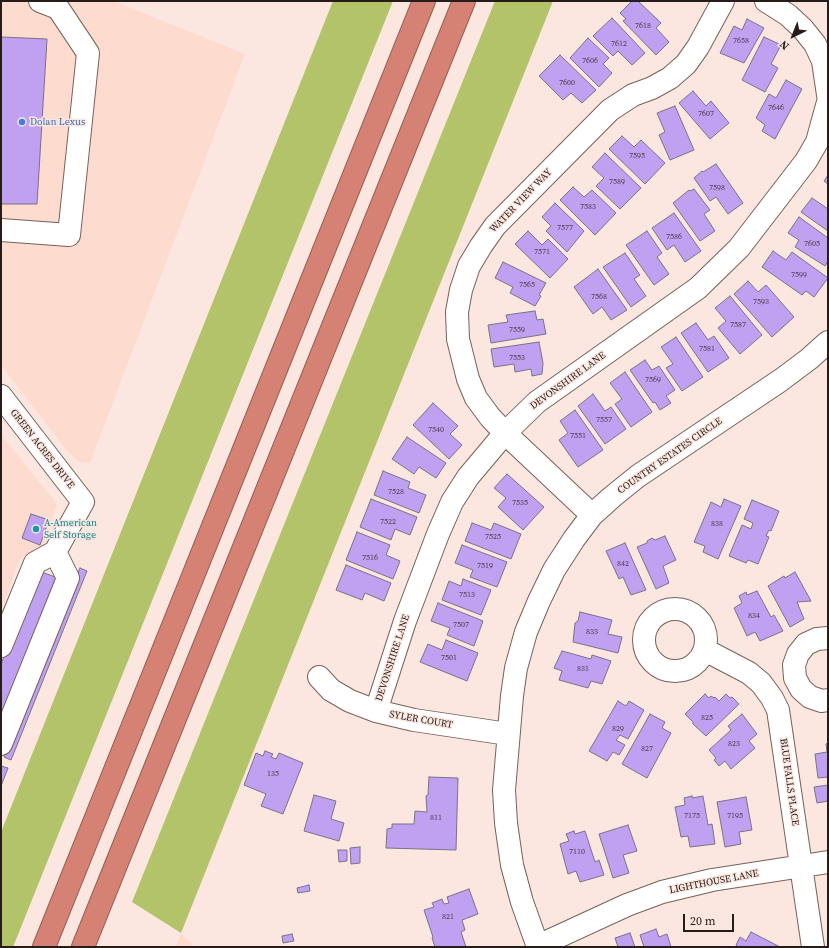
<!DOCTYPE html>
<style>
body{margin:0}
#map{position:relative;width:829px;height:948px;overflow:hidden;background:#fce7e0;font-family:"Source Serif 4",serif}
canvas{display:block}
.frame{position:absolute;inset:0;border:2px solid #261d1a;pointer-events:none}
.north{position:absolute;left:773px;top:16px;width:40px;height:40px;-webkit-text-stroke:3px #fce7e0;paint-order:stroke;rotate:223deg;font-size:11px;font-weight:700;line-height:16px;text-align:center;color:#261d1a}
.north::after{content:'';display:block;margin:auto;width:14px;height:18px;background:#261d1a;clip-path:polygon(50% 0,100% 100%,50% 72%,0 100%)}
.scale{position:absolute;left:683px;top:914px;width:51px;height:18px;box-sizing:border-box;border:2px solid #261d1a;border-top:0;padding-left:5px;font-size:12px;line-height:14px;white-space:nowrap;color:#261d1a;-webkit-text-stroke:3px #fce7e0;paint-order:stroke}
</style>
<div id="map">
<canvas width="829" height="948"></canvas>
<div class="frame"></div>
<div class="north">N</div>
<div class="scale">20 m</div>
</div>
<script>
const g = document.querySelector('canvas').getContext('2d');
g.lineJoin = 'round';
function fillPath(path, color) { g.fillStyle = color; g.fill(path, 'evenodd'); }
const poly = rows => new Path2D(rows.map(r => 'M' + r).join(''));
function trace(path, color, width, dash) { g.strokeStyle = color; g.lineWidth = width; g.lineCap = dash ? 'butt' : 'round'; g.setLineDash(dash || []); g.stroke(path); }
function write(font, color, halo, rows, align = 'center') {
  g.font = font + ' "Source Serif 4",serif'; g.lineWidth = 3; g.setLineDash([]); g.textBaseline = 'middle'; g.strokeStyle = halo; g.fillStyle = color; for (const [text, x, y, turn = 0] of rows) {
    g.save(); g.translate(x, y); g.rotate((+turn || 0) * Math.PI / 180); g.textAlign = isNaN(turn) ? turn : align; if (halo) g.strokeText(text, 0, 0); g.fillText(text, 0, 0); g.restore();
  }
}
fillPath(poly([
 [1,1,114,1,245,54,90,463,79,462,64,447,1,365],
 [1,434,57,504,43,548,19,560,1,611],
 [181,933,195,947,176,947]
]), '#fddbcf');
fillPath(poly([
 [333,1,393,1,13,947,1,947,1,832],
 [495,1,553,1,181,933,132,902]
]), '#b2c369');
const building = poly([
 [632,1,638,1,661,23,656,28,669,42,656,55,623,21,626,19,620,13,632,1],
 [612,18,645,53,632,65,618,51,613,56,593,36,612,18],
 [747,19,764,28,744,63,720,53,734,26,742,30,747,19],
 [1,37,47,39,37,204,1,204,1,37],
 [764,37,781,45,771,64,778,68,765,92,742,80,764,37],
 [588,38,609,58,603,64,612,73,599,87,570,58,588,38],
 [560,55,596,90,582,103,571,93,563,100,539,76,560,55],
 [786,80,802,89,775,139,762,131,765,125,756,118,769,94,776,98,786,80],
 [693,91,706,106,711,101,729,123,710,139,679,103,693,91],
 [675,106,694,150,670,160,659,135,665,132,657,113,675,106],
 [622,136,634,147,641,140,665,163,645,184,609,149,622,136],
 [605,153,641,188,620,209,596,186,604,178,592,167,605,153],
 [716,164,743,203,728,214,716,197,710,201,694,178,702,171,703,172,716,164],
 [828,175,828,184,824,181,828,175],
 [573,187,584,197,592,190,616,213,595,235,560,200,573,187],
 [694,189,710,210,704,214,715,231,700,241,673,203,689,190,690,191,694,189],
 [812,198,828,209,828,231,801,212,812,198],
 [555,203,584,231,567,252,546,231,551,226,542,217,555,203],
 [674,213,701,251,685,262,674,245,667,250,652,228,674,213],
 [799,217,828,238,828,261,825,266,795,247,799,240,788,233,799,217],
 [528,231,542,245,548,239,568,259,550,278,515,244,528,231],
 [647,231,662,253,657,257,669,274,654,285,626,245,647,231],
 [773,251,786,260,792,252,828,278,814,297,806,291,802,295,762,267,773,251],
 [625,253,640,275,634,279,646,296,631,307,603,267,625,253],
 [503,262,546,283,539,295,541,296,535,306,510,293,513,287,495,278,503,262],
 [598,269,627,310,611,320,602,307,593,314,574,287,598,269],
 [748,281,758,292,766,285,794,317,772,337,734,294,748,281],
 [730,296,762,335,740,354,718,328,726,321,715,308,730,296],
 [535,311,537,320,543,319,546,334,491,343,488,325,508,322,506,315,535,311],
 [696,323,708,340,714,336,729,358,708,372,681,333,696,323],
 [676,337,703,377,682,391,666,368,673,364,661,347,676,337],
 [539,342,543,363,542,374,532,376,531,369,515,372,514,364,494,367,491,349,539,342],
 [645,360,652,370,659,366,675,390,666,396,671,403,660,410,655,402,653,403,630,370,645,360],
 [625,372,652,412,631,427,615,404,622,399,610,383,625,372],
 [593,394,605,411,611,407,626,429,605,444,578,406,593,394],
 [433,403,458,426,450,434,462,445,449,459,413,425,433,403],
 [575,410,603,450,578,467,559,440,568,433,560,421,575,410],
 [407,437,446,463,436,478,419,467,414,474,392,459,407,437],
 [383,471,410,482,408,488,426,495,419,513,374,495,383,471],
 [507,474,544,507,523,530,498,507,506,498,494,488,507,474],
 [371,499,417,517,410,535,395,529,391,540,360,527,371,499],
 [724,499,741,506,718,559,703,552,705,546,694,542,711,502,721,507,724,499],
 [752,500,779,511,771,531,769,530,766,536,769,537,758,564,748,560,746,563,729,556,742,525,751,529,753,523,744,519,752,500],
 [31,514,49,520,40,545,22,538,31,514],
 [472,523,491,530,494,523,521,534,511,559,465,541,472,523],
 [357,532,390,545,386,555,400,561,393,579,346,560,357,532],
 [665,536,676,560,663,566,669,583,656,589,637,547,647,543,647,541,652,538,655,540,665,536],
 [625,543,646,590,631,595,623,577,619,579,606,551,625,543],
 [462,545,507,562,497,587,470,577,473,570,455,563,462,545],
 [346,565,391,583,384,601,365,593,362,600,336,590,346,565],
 [80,568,87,571,11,760,4,757,80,568],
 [39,571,58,578,1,719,1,664,39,571],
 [795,572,811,601,797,602,804,619,790,627,768,586,784,576,785,578,795,572],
 [463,579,491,590,481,615,442,600,449,581,461,586,463,579],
 [757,591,771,617,774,615,783,631,760,641,755,632,747,636,734,608,742,603,739,596,746,592,747,595,757,591],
 [438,603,483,621,474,646,447,635,450,628,431,621,438,603],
 [580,612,612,620,608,634,622,637,618,653,573,642,575,623,578,621,580,612],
 [446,640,478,653,467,681,420,662,428,644,442,650,446,640],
 [562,651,591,659,592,655,611,661,602,684,591,681,588,688,559,680,562,671,554,668,562,651],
 [705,694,709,698,711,696,714,698,715,697,719,701,726,694,730,698,732,697,739,704,706,736,693,724,693,722,685,714,705,694],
 [618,701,626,706,629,701,644,710,628,739,620,735,616,740,625,745,619,755,613,752,607,761,589,751,618,701],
 [650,714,665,722,662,728,671,733,647,778,622,764,650,714],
 [742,714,757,734,749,741,755,748,731,769,725,761,719,766,714,760,716,758,709,750,731,730,728,726,742,714],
 [828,743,828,777,818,778,815,754,827,752,826,744,828,743],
 [265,751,273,754,271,757,276,759,279,753,303,763,283,814,261,806,266,794,244,785,256,753,263,756,265,751],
 [1,766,8,768,1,786,1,766],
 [429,777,458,778,456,850,386,848,387,829,392,828,392,824,414,824,415,811,427,812,426,796,428,795,429,777],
 [828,785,828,801,817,803,814,787,828,785],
 [314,795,336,801,331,819,344,823,339,841,304,831,314,795],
 [692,796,692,798,703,796,708,825,712,824,715,844,690,847,688,836,681,837,675,807,685,805,684,798,692,796],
 [746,797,752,830,739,832,741,844,725,847,717,802,746,797],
 [628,825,637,851,623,855,629,873,613,878,599,834,628,825],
 [574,831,575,834,585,831,595,862,599,860,604,875,580,882,576,871,568,874,560,844,569,841,566,834,574,831],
 [360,847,360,863,351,864,350,848,360,847],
 [338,850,347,850,347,861,339,862,338,850],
 [309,885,310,891,298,893,297,888,309,885],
 [469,889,478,914,462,920,465,930,461,932,466,947,435,947,432,938,433,937,424,910,434,907,432,903,442,899,444,904,449,903,447,897,469,889],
 [656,929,659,937,667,934,671,947,644,947,640,935,656,929],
 [751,932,780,947,738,947,736,945,740,937,746,941,751,932],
 [630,933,635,947,618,947,615,938,630,933],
 [292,934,294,941,283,943,282,936,292,934]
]);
fillPath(building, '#c0a1f1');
trace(building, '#787285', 1);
const minor = poly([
 [766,1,788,15,803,29,815,44,823,61,828,95],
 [1,230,69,235,88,53,58,8,40,1],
 [1,396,83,502,55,552,35,563,1,646],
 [592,515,505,433,490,417,476,398,468,379,458,339,457,312,461,290,469,266,481,246,495,226,610,110,633,95,652,88,670,78,686,64,698,47,723,1],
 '644 640a31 31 0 1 1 62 0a31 31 0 1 1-62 0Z',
 [828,638,817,639,806,644,798,654,794,665,795,678,801,689,810,697,822,701,828,700],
 [705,650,749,673,761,683,772,698,778,710,813,947],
 [319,677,331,690,350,701,376,711,414,720,508,734],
 [376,711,405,621,438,534,452,502,468,477,505,433,537,402,698,288,739,248,806,161,817,142,828,102],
 [1,744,68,578,55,552],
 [538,946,627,905,662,892,712,880,828,862],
 [538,947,522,902,512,865,506,823,504,790,512,696,516,668,526,632,539,601,554,570,574,539,592,515,612,497,638,476,781,380,809,359,828,342]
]);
const highway = poly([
 [44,947,424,1],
 [83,947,464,1]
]);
trace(minor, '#776159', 24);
trace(highway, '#985e54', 24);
trace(minor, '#fff', 22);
trace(highway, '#d58173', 22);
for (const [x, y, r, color] of [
 [22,122,4,"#3f7fe0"],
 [36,529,4,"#0f9aa8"]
]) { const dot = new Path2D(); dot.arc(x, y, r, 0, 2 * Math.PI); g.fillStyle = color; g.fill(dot); trace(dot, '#fce7e0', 1.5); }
write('8px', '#4c3e50', null, [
 ["7618",643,26],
 ["7658",741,41],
 ["7612",619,44],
 ["7606",590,61],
 ["7600",567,83],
 ["7646",776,108],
 ["7607",706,114],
 ["7595",637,156],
 ["7589",617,182],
 ["7598",717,188],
 ["7583",588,207],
 ["7577",565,228],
 ["7586",674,237],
 ["7605",812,244],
 ["7571",542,252],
 ["7599",799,275],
 ["7565",527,285],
 ["7568",599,297],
 ["7593",761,302],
 ["7587",738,325],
 ["7559",517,330],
 ["7581",707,349],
 ["7553",517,358],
 ["7569",653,380],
 ["7557",604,420],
 ["7540",436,430],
 ["7551",578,436],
 ["7528",396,492],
 ["7535",520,503],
 ["7522",388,522],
 ["838",717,524],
 ["7525",493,537],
 ["7516",370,558],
 ["842",623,564],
 ["7519",485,566],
 ["7513",467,595],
 ["834",754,616],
 ["7507",461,625],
 ["833",592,632],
 ["7501",449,658],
 ["831",583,669],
 ["825",707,718],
 ["829",618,729],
 ["823",734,744],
 ["827",647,749],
 ["135",273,774],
 ["7175",692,816],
 ["7195",735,816],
 ["811",436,818],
 ["7110",577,852],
 ["821",448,917]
]);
write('10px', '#366cbe', '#fce7e0', [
 ["Dolan Lexus",30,122]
], 'left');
write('10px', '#261d1a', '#fce7e0', [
 ["WATER VIEW WAY",521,201,-46],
 ["DEVONSHIRE LANE",568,381,-36],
 ["GREEN ACRES DRIVE",42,449,52],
 ["COUNTRY ESTATES CIRCLE",670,456,-35],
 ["DEVONSHIRE LANE",393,658,-72],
 ["SYLER COURT",421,720,10],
 ["BLUE FALLS PLACE",789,782,82],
 ["LIGHTHOUSE LANE",714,882,-11]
]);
write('10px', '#0d838f', '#fce7e0', [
 ["A-American",44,523],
 ["Self Storage",44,535]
], 'left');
</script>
